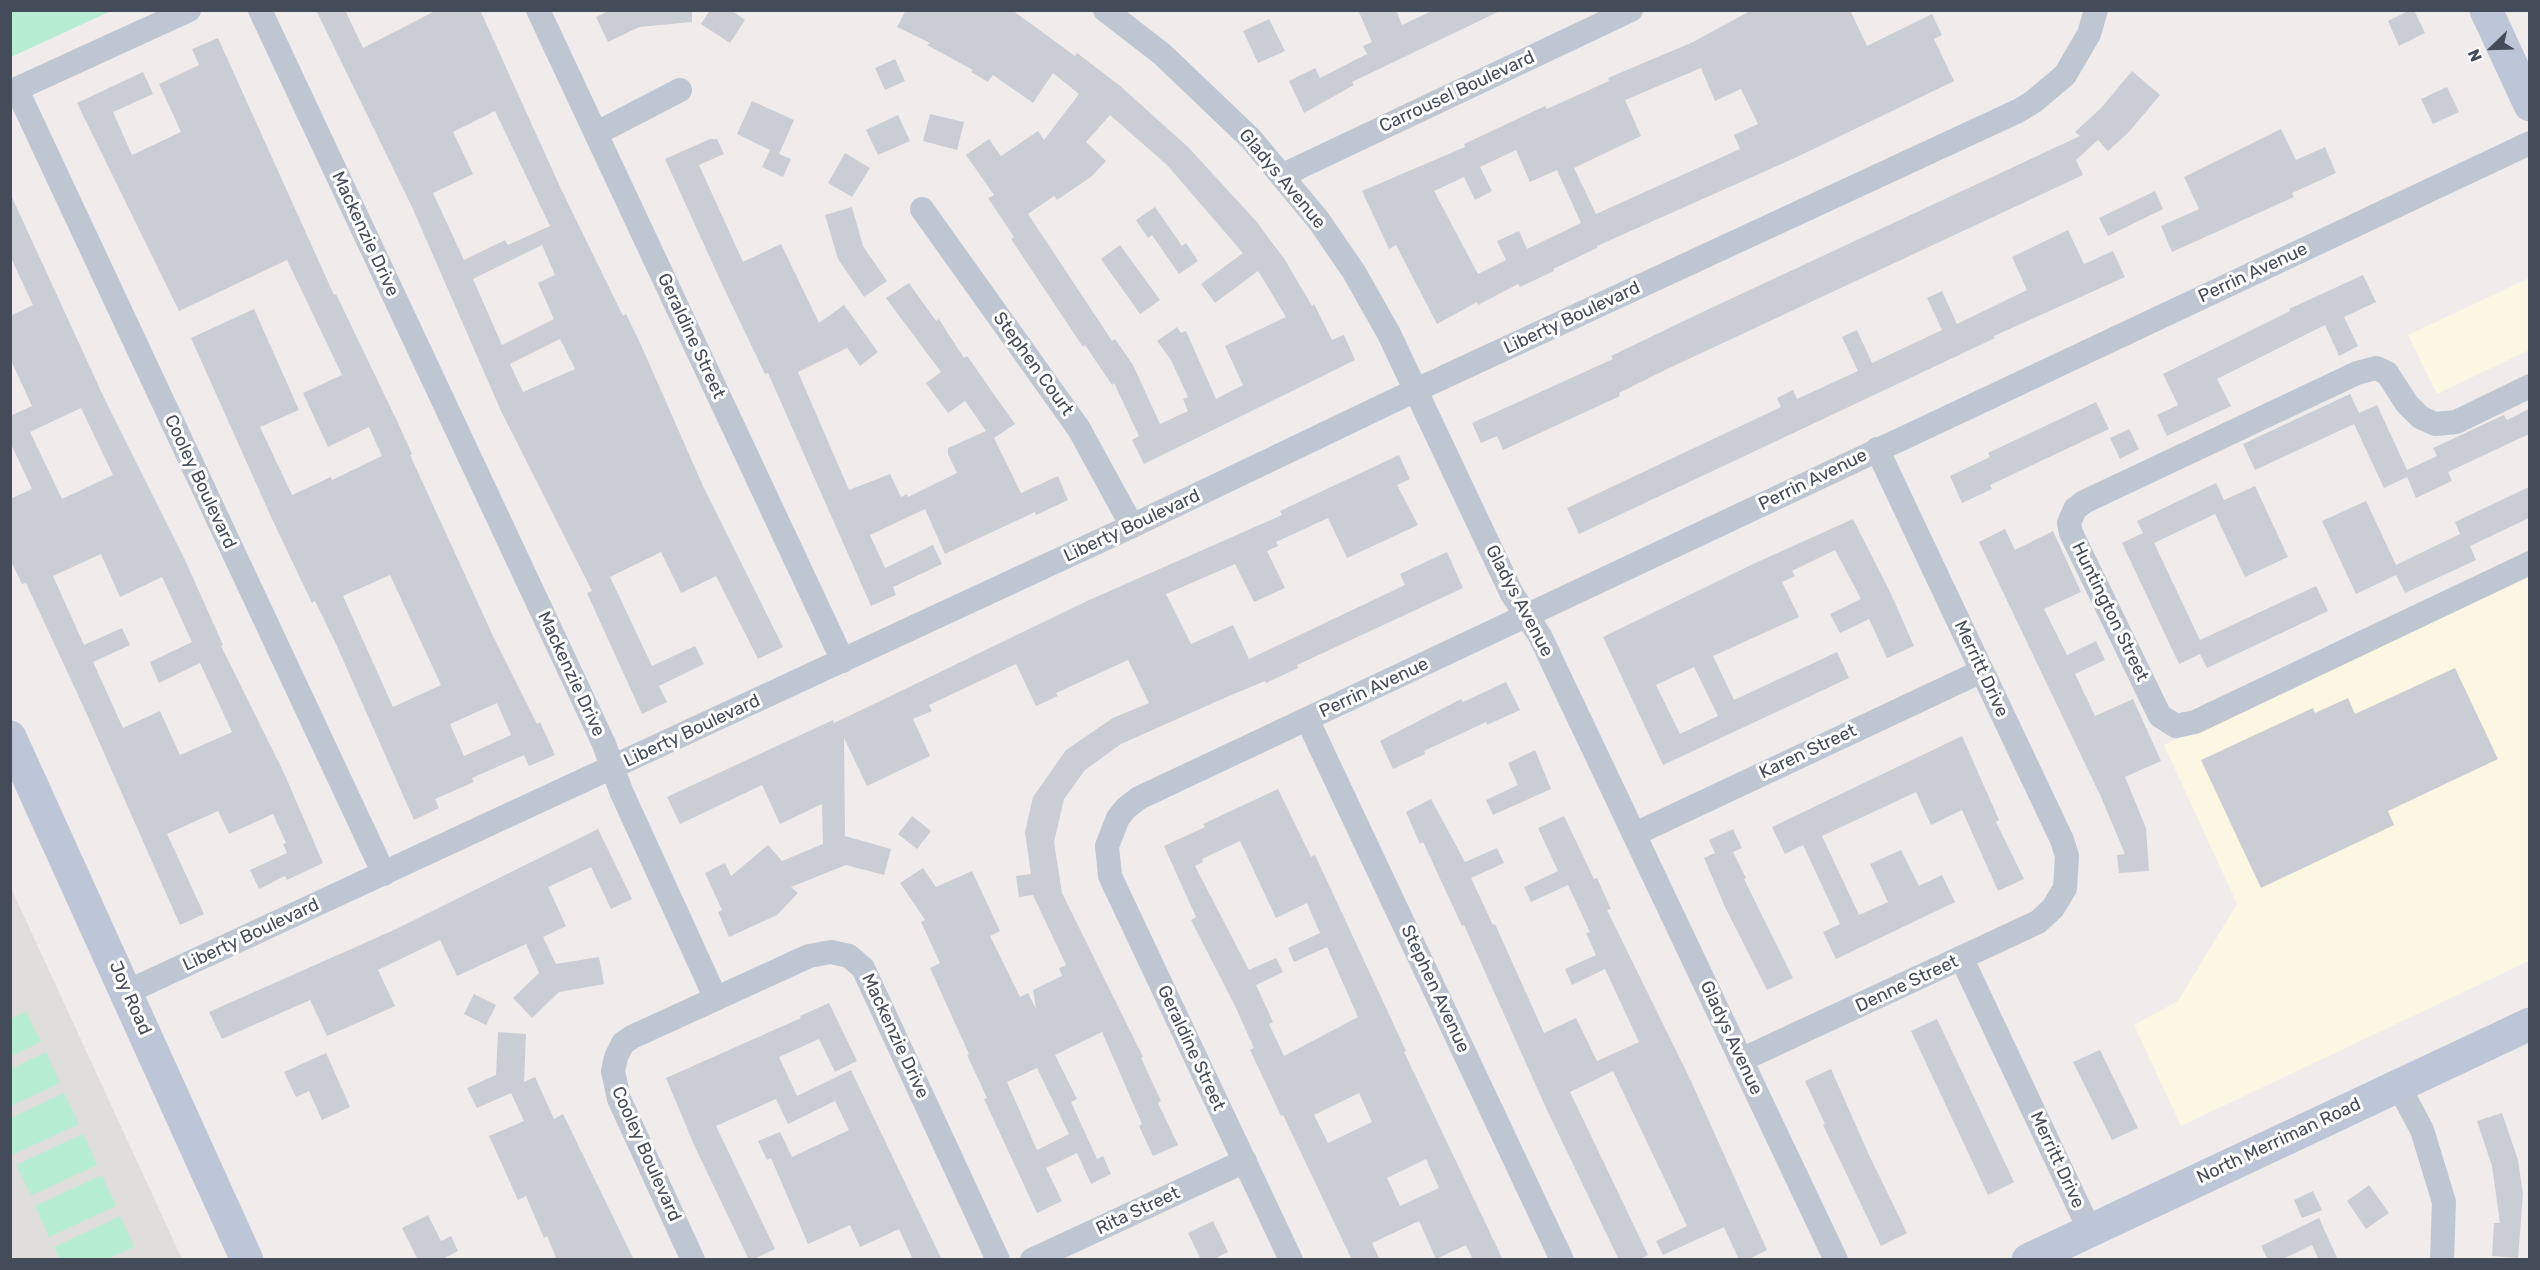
<!DOCTYPE html>
<style>
body{margin:0}
#map{position:relative;width:2540px;height:1270px;overflow:hidden;background:#efeceb;font-family:Rubik,sans-serif}
canvas{display:block}
.frame{position:absolute;inset:0;border:12px solid #444c59;pointer-events:none}
.north{position:absolute;left:2462px;top:18px;width:60px;height:60px;-webkit-text-stroke:4px #fff;paint-order:stroke;rotate:247deg;font-size:16px;font-weight:700;line-height:24px;text-align:center;color:#444c59}
.north::after{content:'';display:block;margin:auto;width:21px;height:27px;background:#444c59;clip-path:polygon(50% 0,100% 100%,50% 72%,0 100%)}
</style>
<div id="map">
<canvas width="2540" height="1270"></canvas>
<div class="frame"></div>
<div class="north">N</div>
</div>
<script>
const g = document.querySelector('canvas').getContext('2d');
g.lineJoin = 'round';
function fillPath(path, color) { g.fillStyle = color; g.fill(path, 'evenodd'); }
const poly = rows => new Path2D(rows.map(r => 'M' + r).join(''));
function trace(path, color, width, dash) { g.strokeStyle = color; g.lineWidth = width; g.lineCap = dash ? 'butt' : 'round'; g.setLineDash(dash || []); g.stroke(path); }
function write(font, color, halo, rows, align = 'center') {
  g.font = font + ' Rubik,sans-serif'; g.lineWidth = 6; g.setLineDash([]); g.textBaseline = 'middle'; g.strokeStyle = halo; g.fillStyle = color; for (const [text, x, y, turn = 0] of rows) {
    g.save(); g.translate(x, y); g.rotate((+turn || 0) * Math.PI / 180); g.textAlign = isNaN(turn) ? turn : align; if (halo) g.strokeText(text, 0, 0); g.fillText(text, 0, 0); g.restore();
  }
}
fillPath(poly([
 [2529,278,2529,350,2437,394,2408,335],
 [2529,575,2529,961,2181,1126,2134,1025,2178,1001,2237,904,2164,745]
]), '#fbf7e2');
fillPath(poly([
 [11,888,182,1259,11,1259]
]), '#e0dddd');
fillPath(poly([
 [11,10,111,10,111,11,11,57],
 [26,1011,41,1042,11,1056,11,1019],
 [46,1052,60,1083,11,1106,11,1069],
 [64,1093,79,1124,12,1155,11,1118],
 [83,1134,97,1165,31,1196,16,1165],
 [102,1175,116,1206,49,1237,35,1206],
 [120,1216,134,1247,107,1259,60,1259,54,1247]
]), '#b7eed3');
fillPath(poly([
 [316,10,345,10,363,48,437,10,480,10,561,189,623,316,626,314,641,345,703,486,783,647,758,659,716,576,681,593,661,552,610,577,652,666,695,646,704,664,659,686,667,702,642,714,587,593,592,591,501,411,412,207],
 [495,111,550,226,508,245,505,240,464,260,433,193,473,174,453,132],
 [542,245,555,275,538,283,554,319,502,345,473,279],
 [560,339,575,369,523,392,510,364],
 [610,10,692,10,692,22,639,27,608,42,596,17],
 [710,10,731,10,745,20,730,43,701,24],
 [906,10,1012,10,1075,56,1077,53,1119,85,1188,147,1256,221,1285,260,1312,306,1314,304,1332,340,1344,335,1355,360,1144,464,1132,440,1139,436,1114,383,1112,385,1085,345,1083,347,1011,239,1014,237,988,198,994,195,966,155,989,139,1001,156,1038,131,1044,140,1079,94,1053,73,1033,103,993,75,988,82,971,72,973,70,927,45,930,43,897,27],
 [1110,115,1167,165,1243,253,1201,284,1215,303,1258,271,1286,317,1225,346,1243,385,1216,399,1186,331,1181,333,1177,327,1157,341,1171,360,1188,397,1183,399,1188,411,1160,424,1133,365,1115,339,1112,341,1028,214,1054,196,1057,200,1091,177,1106,161,1086,142],
 [1358,10,1396,10,1402,25,1434,10,1502,10,1352,82,1354,85,1304,113,1289,81,1315,68,1320,78,1367,54,1363,46,1372,42],
 [1752,10,1850,10,1867,46,1932,14,1942,35,1934,39,1954,81,1797,157,1597,246,1597,248,1553,269,1554,271,1520,287,1518,284,1478,305,1477,302,1437,324,1396,245,1389,249,1362,191,1465,147,1464,144,1545,106,1547,109,1609,81,1608,78,1693,42],
 [1701,68,1715,101,1741,89,1758,124,1734,135,1740,149,1596,214,1574,168,1641,136,1625,100],
 [1516,150,1530,182,1557,170,1581,223,1527,249,1519,231,1497,241,1506,260,1478,274,1434,191,1464,177,1475,200,1492,191,1480,167],
 [2410,10,2414,10,2425,33,2399,46,2388,21],
 [1269,19,1285,51,1258,63,1243,31],
 [218,38,334,295,336,294,397,421,412,454,410,455,493,636,537,724,540,722,555,755,529,766,524,755,472,778,474,782,435,799,439,808,414,820,336,644,315,601,312,603,272,519,191,338,254,309,299,410,260,427,292,495,331,477,332,480,382,456,369,427,328,447,303,393,342,375,287,260,179,311,77,103,143,72,153,94,113,112,132,155,181,132,159,84,199,65,192,49],
 [390,575,441,685,393,707,343,596],
 [497,703,511,735,464,756,450,724],
 [895,59,905,81,885,90,875,68],
 [2132,71,2160,95,2128,133,2108,151,2098,140,2076,160,2083,175,1665,370,1619,393,1620,396,1503,450,1497,436,1481,443,1472,423,1613,359,1611,356,1711,308,2080,136,2075,132,2101,108],
 [2447,87,2459,112,2433,124,2421,99],
 [752,101,794,120,779,154,791,159,783,177,762,167,770,150,737,134],
 [930,114,964,122,957,150,923,141],
 [898,115,910,141,878,155,866,130],
 [2281,129,2296,160,2325,147,2336,173,2292,193,2294,197,2172,252,2161,226,2199,209,2184,177],
 [710,139,717,139,724,154,699,165,743,262,781,244,819,323,844,305,878,352,860,366,847,348,798,372,849,490,890,474,901,497,907,494,908,497,957,473,948,454,948,448,986,431,965,401,948,413,926,383,941,372,886,298,909,283,936,321,939,319,964,358,967,356,1015,424,994,438,1021,493,1058,476,1068,500,1036,515,1035,512,945,554,925,509,870,535,885,568,933,545,942,564,893,587,896,595,871,606,768,373,765,374,721,282,665,159],
 [845,153,870,168,852,197,828,183],
 [2155,191,2163,209,2108,236,2099,218],
 [10,193,106,402,185,560,223,645,221,646,284,773,323,863,287,880,285,876,259,889,250,870,287,853,283,844,286,843,273,814,229,834,218,811,167,834,204,914,180,925,85,710,26,583,22,584,10,559,10,499,32,489,10,442,10,416,32,406,10,358,10,316,33,305,10,256],
 [81,408,113,475,62,499,30,432],
 [101,554,120,597,162,577,192,642,150,662,159,683,200,663,232,732,180,755,160,711,123,728,93,662,130,645,122,628,84,645,53,576],
 [852,207,863,246,887,281,864,297,838,259,825,215],
 [1155,207,1182,246,1186,243,1198,261,1179,274,1152,235,1148,238,1136,220],
 [2068,230,2084,264,2113,251,2125,277,1994,336,1995,338,1579,534,1567,508,1781,407,1777,398,1793,390,1797,399,1858,371,1842,337,1857,330,1872,363,1942,330,1927,298,1942,291,1957,324,2027,290,2012,257],
 [1120,245,1160,300,1140,314,1101,259],
 [2363,275,2376,302,2344,317,2358,346,2339,356,2325,325,2217,379,2231,406,2167,436,2157,415,2178,405,2163,374,2290,311,2289,309],
 [2350,394,2359,413,2377,405,2407,470,2437,456,2433,448,2504,415,2507,420,2529,409,2529,434,2448,472,2452,481,2416,498,2407,477,2384,488,2354,424,2255,470,2243,444],
 [2096,402,2109,429,1990,485,1992,489,1962,503,1950,476,1990,457,1988,453],
 [2129,429,2139,449,2120,459,2110,438],
 [1399,455,1410,479,1397,485,1418,525,1347,558,1328,518,1276,542,1278,546,1267,551,1285,588,1254,602,1235,564,1166,594,1191,644,1233,625,1249,659,1405,585,1400,574,1447,552,1463,588,1297,665,1298,668,1266,683,1265,681,1222,699,1121,744,1085,770,1064,799,1054,842,1062,893,1143,1057,1141,1058,1161,1101,1158,1103,1178,1145,1153,1156,1139,1126,1142,1124,1102,1032,1055,1055,1077,1099,1071,1102,1097,1159,1103,1156,1111,1174,1091,1184,1077,1153,1046,1168,1062,1201,1037,1213,984,1099,987,1098,967,1055,969,1054,930,968,940,963,921,922,925,920,900,883,923,868,936,887,972,871,1000,931,990,936,1020,997,1028,993,1036,1009,1033,990,1062,976,1059,968,1066,965,1033,895,1019,897,1016,876,1031,874,1025,832,1033,797,1066,750,1113,718,1149,703,1128,660,1056,693,1058,696,1036,706,1016,664,929,705,932,711,913,719,930,756,867,786,844,738,845,836,891,849,884,875,846,865,791,887,798,893,777,915,729,937,718,912,722,910,705,873,725,863,731,876,768,845,782,861,823,844,822,804,780,824,762,785,680,824,667,797,833,720,834,723,876,703,1087,601,1282,515,1280,511],
 [1037,1068,1069,1134,1037,1150,1007,1082],
 [2216,483,2224,500,2255,486,2288,557,2245,577,2215,514,2154,543,2200,640,2316,586,2328,611,2207,668,2200,654,2179,664,2122,543,2143,533,2137,521],
 [2529,487,2529,518,2470,546,2476,560,2405,593,2396,575,2356,594,2322,521,2366,501,2396,565,2460,534,2455,522],
 [1853,519,1891,594,1914,646,1887,658,1869,619,1840,633,1830,614,1861,599,1835,550,1792,571,1795,576,1782,582,1799,617,1713,656,1734,700,1837,652,1849,678,1663,765,1603,637,1751,565],
 [1694,667,1718,716,1680,734,1656,685],
 [2005,529,2015,550,2053,531,2081,592,2044,609,2067,655,2096,641,2105,660,2075,674,2095,716,2133,699,2161,761,2125,777,2146,828,2149,871,2119,873,2117,855,2125,854,2101,797,1979,542],
 [2455,668,2498,759,2388,811,2394,825,2261,888,2201,760,2313,708,2315,713,2348,698,2355,714],
 [1506,682,1520,710,1487,725,1486,722,1424,751,1425,754,1393,769,1380,741,1461,699,1463,702],
 [1962,736,1999,820,1996,822,2024,879,1998,891,1962,810,1931,825,1916,792,1822,836,1859,915,1888,902,1870,864,1901,850,1919,886,1942,875,1955,902,1836,959,1823,932,1840,924,1803,845,1785,854,1772,827],
 [1535,750,1551,789,1493,815,1486,800,1518,785,1508,763],
 [1278,789,1311,857,1315,855,1406,1051,1404,1052,1503,1260,1473,1260,1466,1245,1436,1259,1419,1221,1372,1243,1380,1260,1352,1260,1283,1115,1281,1116,1250,1050,1254,1048,1235,1006,1191,920,1196,917,1164,846,1205,827,1203,824],
 [1240,841,1276,918,1307,903,1320,933,1288,948,1294,962,1327,947,1358,1017,1284,1056,1269,1024,1273,1022,1256,985,1283,972,1276,958,1249,970,1195,866,1203,862,1202,859],
 [1359,1093,1372,1122,1328,1143,1314,1115],
 [1426,1159,1439,1188,1400,1206,1387,1178],
 [1431,799,1465,862,1497,848,1504,863,1471,878,1493,925,1495,924,1544,1033,1576,1018,1597,1061,1639,1042,1605,969,1572,985,1565,969,1596,955,1586,933,1590,932,1568,885,1531,902,1524,887,1558,871,1538,828,1564,816,1594,879,1597,878,1611,909,1607,910,1690,1079,1767,1250,1747,1260,1739,1260,1724,1227,1663,1255,1656,1241,1687,1226,1613,1071,1570,1092,1648,1255,1638,1260,1619,1260,1546,1108,1464,925,1462,926,1423,842,1420,844,1406,812],
 [912,816,931,831,917,849,898,834],
 [598,829,632,899,611,909,591,867,548,887,566,926,543,937,556,964,599,957,604,984,559,992,532,1018,513,998,539,973,526,944,457,976,440,940,378,970,395,1006,373,1016,327,1036,310,1000,222,1039,209,1012,394,930],
 [1733,829,1742,848,1733,852,1746,878,1744,879,1793,978,1767,990,1725,907,1704,858,1715,853,1709,840],
 [474,994,496,1005,486,1025,464,1014],
 [829,1003,857,1061,835,1072,819,1039,779,1057,797,1096,851,1070,942,1260,913,1260,899,1229,860,1247,850,1225,808,1244,771,1158,767,1160,758,1141,780,1132,792,1157,849,1130,835,1101,788,1124,776,1099,716,1126,775,1249,752,1260,749,1260,695,1147,666,1078,801,1018,800,1016],
 [1937,1019,2014,1182,1988,1195,1911,1031],
 [498,1032,526,1034,524,1082,535,1077,554,1119,563,1114,634,1260,557,1260,547,1236,544,1238,526,1196,518,1200,489,1136,524,1121,511,1093,477,1108,467,1088,496,1075],
 [2100,1050,2138,1128,2112,1140,2073,1062],
 [326,1053,350,1107,322,1120,309,1091,296,1097,284,1072],
 [1831,1069,1869,1155,1907,1233,1881,1246,1823,1125,1825,1124,1805,1081],
 [2502,1113,2518,1160,2523,1194,2518,1258,2492,1256,2494,1223,2500,1223,2492,1166,2477,1121],
 [2369,1185,2389,1213,2366,1229,2347,1201],
 [2313,1191,2322,1210,2302,1218,2294,1200],
 [428,1215,441,1241,451,1236,458,1251,441,1260,418,1260,402,1228],
 [2319,1218,2338,1260,2319,1260,2312,1245,2281,1260,2268,1260,2261,1246],
 [1213,1221,1228,1252,1212,1260,1201,1260,1188,1233]
]), '#cbcdd4');
trace(poly([
 [260,10,604,744,621,791,716,999],
 [538,10,843,661],
 [1105,10,1162,54,1251,139,1319,221,1354,272,1389,334,1512,594,1540,636,1836,1260],
 [17,90,384,874],
 [10,92,189,10],
 [597,133,680,90],
 [1283,175,1631,10],
 [922,209,1079,429,1132,526],
 [2530,386,2456,422,2435,424,2420,417,2407,404,2387,373,2376,368,2357,373,2084,502,2075,509,2069,523,2071,533,2160,716,2176,726,2195,722,2530,563],
 [1307,719,1562,1260],
 [1635,834,1982,671],
 [1962,959,2090,1231],
 [127,992,1132,526,1416,390,2018,111,2033,102,2065,75,2089,34,2096,10],
 [1741,1060,2038,922,2053,908,2065,888,2067,856,2062,840,1877,449],
 [2398,1085,2422,1130,2444,1202,2442,1260],
 [693,1260,619,1099,613,1071,616,1057,623,1043,632,1037,809,956,831,952,849,956,863,968,998,1260],
 [1032,1260,1245,1161],
 [1291,1260,1110,876,1107,846,1118,818,1126,808,1139,798,2530,143]
]), '#bec6d2', 24);
trace(poly([
 [2486,10,2530,105],
 [10,737,247,1260],
 [2028,1260,2530,1024]
]), '#bdc6d6', 33);
write('18px', '#444c59', '#fff', [
 ["Carrousel Boulevard",1457,92,-25],
 ["Gladys Avenue",1282,179,50],
 ["Mackenzie Drive",365,234,65],
 ["Perrin Avenue",2253,273,-25],
 ["Liberty Boulevard",1572,318,-25],
 ["Geraldine Street",691,336,65],
 ["Stephen Court",1033,364,54],
 ["Perrin Avenue",1813,480,-26],
 ["Cooley Boulevard",200,482,65],
 ["Liberty Boulevard",1132,526,-25],
 ["Gladys Avenue",1519,601,62],
 ["Huntington Street",2110,612,64],
 ["Merritt Drive",1981,669,65],
 ["Mackenzie Drive",571,674,65],
 ["Perrin Avenue",1374,688,-25],
 ["Liberty Boulevard",692,731,-25],
 ["Karen Street",1808,752,-25],
 ["Liberty Boulevard",251,935,-25],
 ["Denne Street",1907,984,-25],
 ["Stephen Avenue",1435,989,65],
 ["Joy Road",130,998,66],
 ["Mackenzie Drive",895,1036,65],
 ["Gladys Avenue",1731,1038,65],
 ["Geraldine Street",1191,1048,65],
 ["North Merriman Road",2279,1141,-25],
 ["Cooley Boulevard",646,1154,66],
 ["Merritt Drive",2057,1160,65],
 ["Rita Street",1138,1211,-25]
]);
</script>
